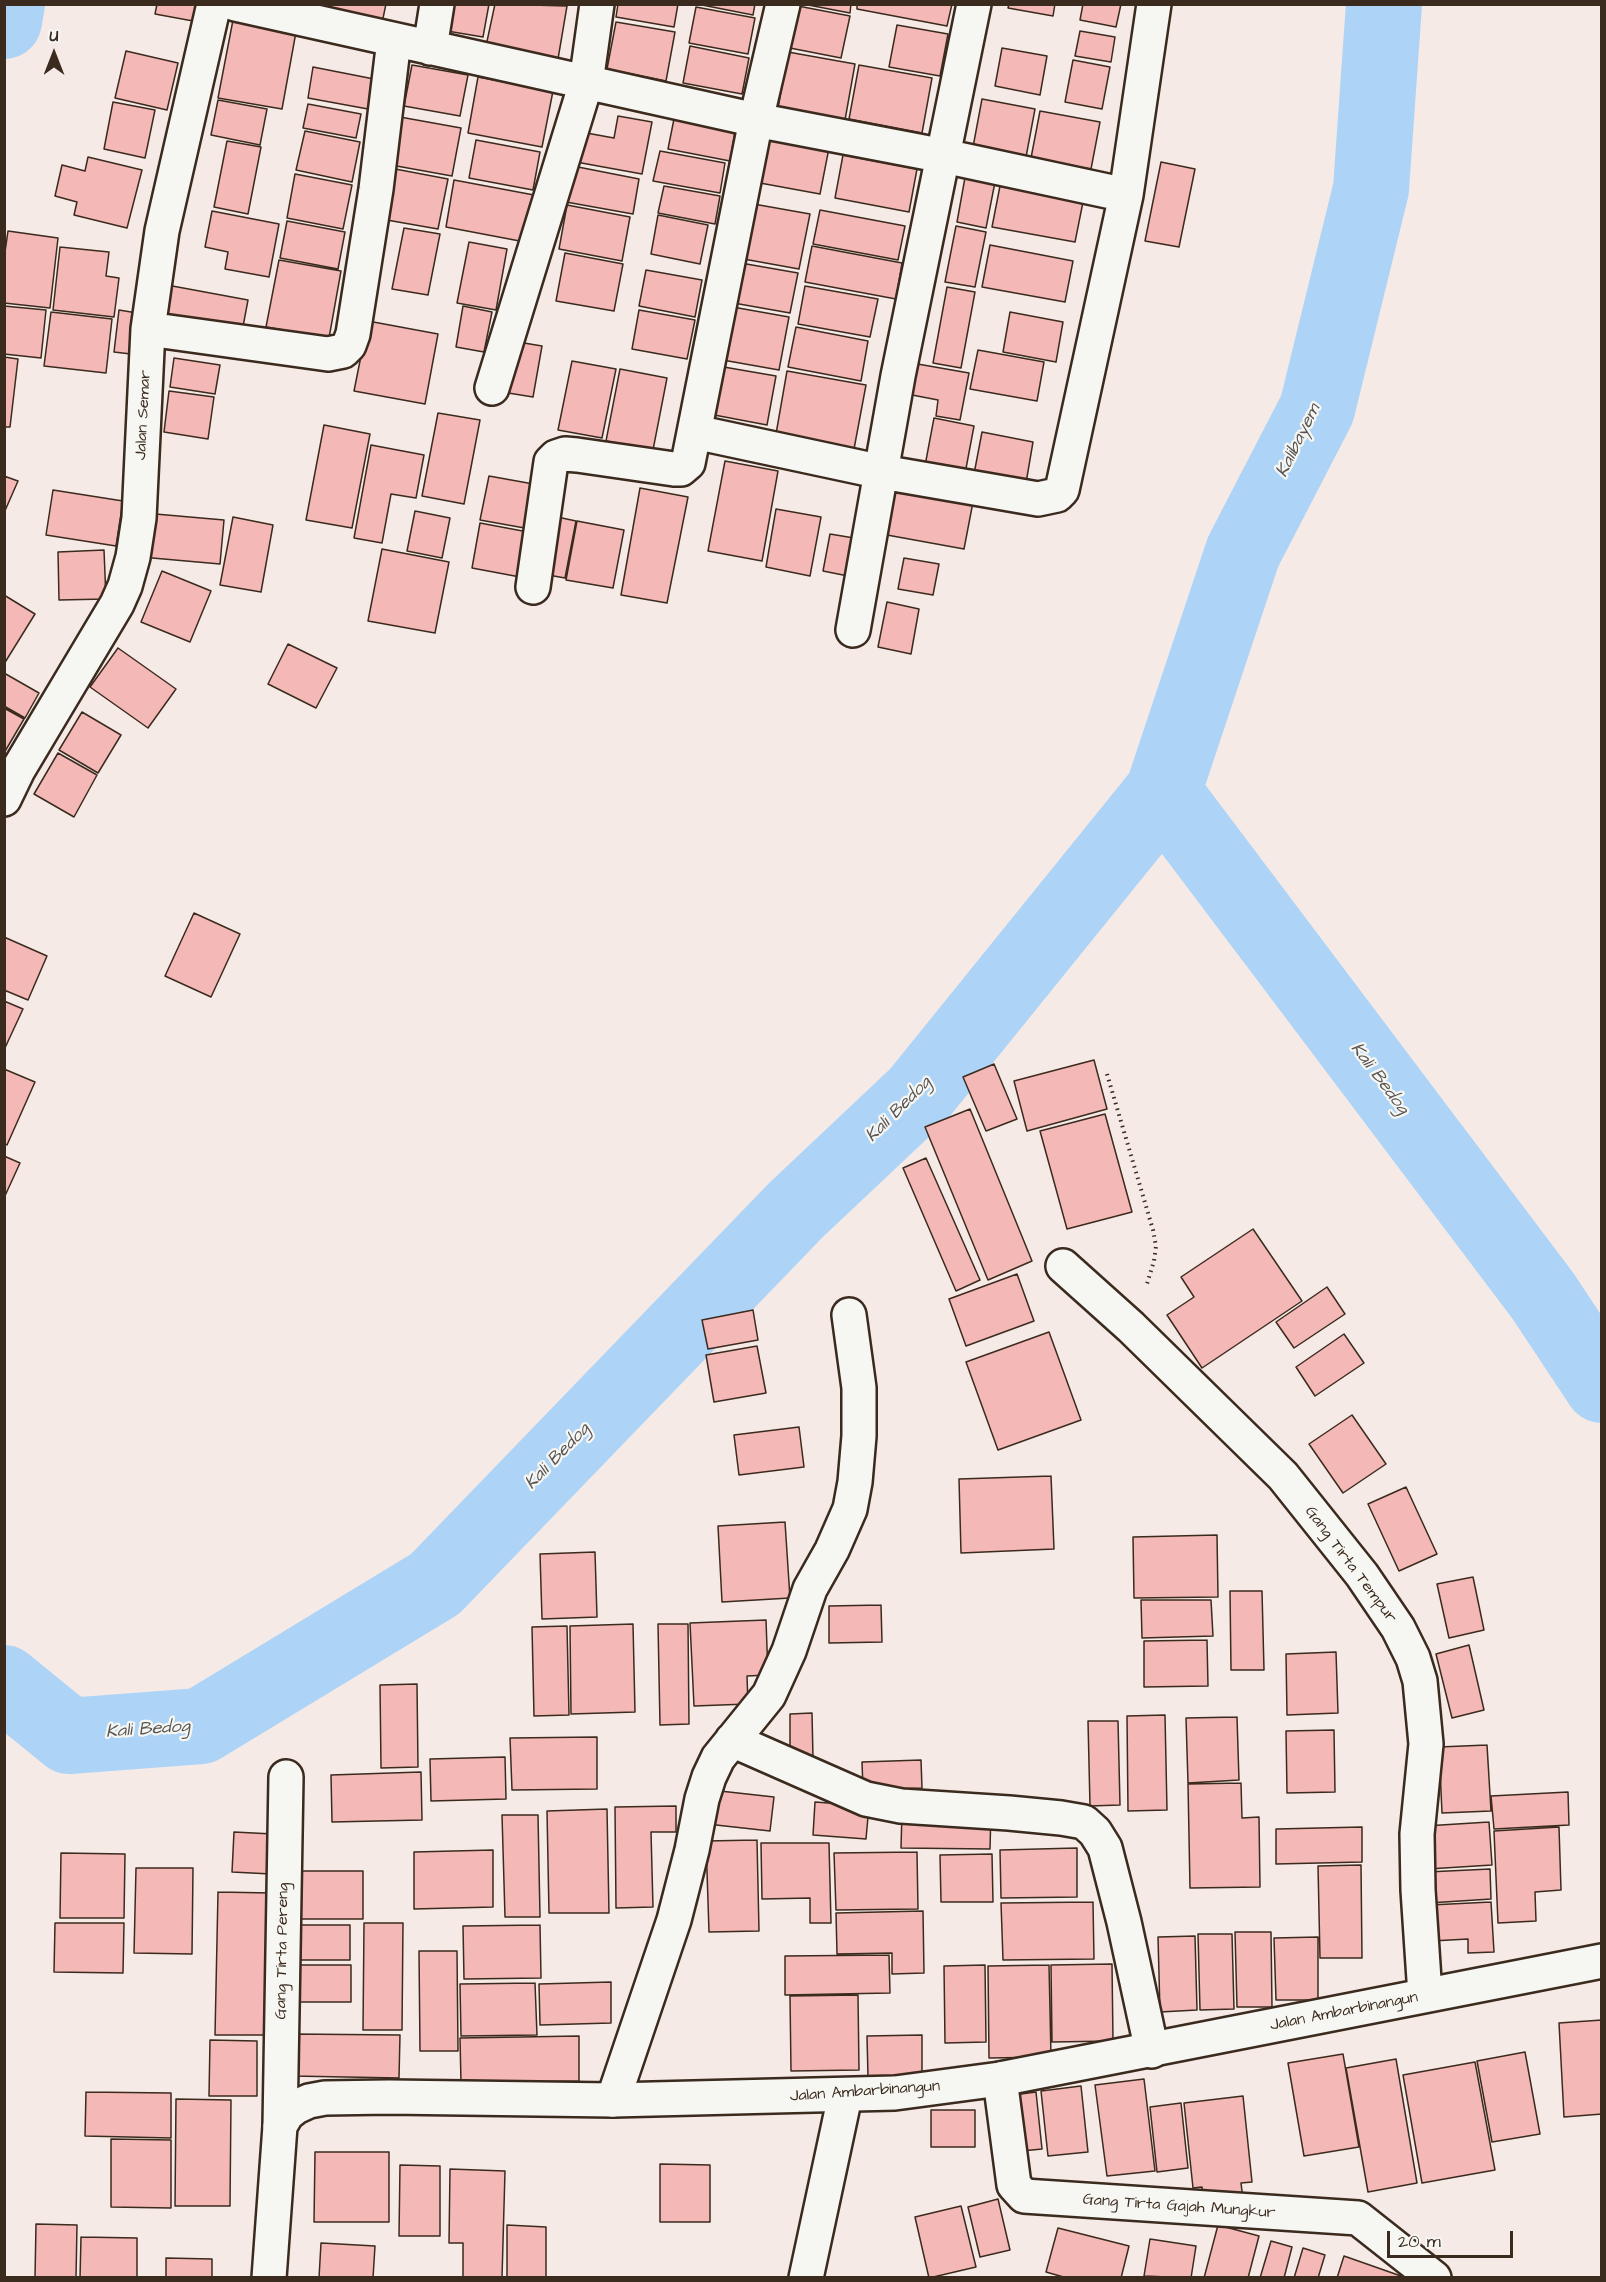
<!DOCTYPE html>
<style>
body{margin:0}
#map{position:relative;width:1606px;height:2282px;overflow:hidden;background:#f6eae6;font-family:"Architects Daughter",sans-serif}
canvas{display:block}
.frame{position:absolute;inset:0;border:6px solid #3b2a1e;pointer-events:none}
.north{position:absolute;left:24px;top:24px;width:60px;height:60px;-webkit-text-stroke:4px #f6f6f2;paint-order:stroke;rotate:0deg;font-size:16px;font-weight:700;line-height:24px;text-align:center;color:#3b2a1e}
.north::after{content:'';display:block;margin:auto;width:21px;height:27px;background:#3b2a1e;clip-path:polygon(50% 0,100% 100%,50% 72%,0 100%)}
.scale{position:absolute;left:1387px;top:2231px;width:126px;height:27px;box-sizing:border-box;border:3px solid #3b2a1e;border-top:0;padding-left:8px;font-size:18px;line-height:21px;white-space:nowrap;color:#3b2a1e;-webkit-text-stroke:4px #f6f6f2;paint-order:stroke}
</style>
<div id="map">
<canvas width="1606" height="2282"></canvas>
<div class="frame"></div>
<div class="north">U</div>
<div class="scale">20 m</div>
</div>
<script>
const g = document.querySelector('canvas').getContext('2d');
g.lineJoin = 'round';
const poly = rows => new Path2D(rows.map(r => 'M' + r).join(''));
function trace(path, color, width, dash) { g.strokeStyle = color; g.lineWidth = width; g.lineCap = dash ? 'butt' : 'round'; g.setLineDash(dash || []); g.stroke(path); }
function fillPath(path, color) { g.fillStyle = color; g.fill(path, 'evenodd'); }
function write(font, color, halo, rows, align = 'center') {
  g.font = font + ' "Architects Daughter",sans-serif'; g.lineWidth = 4.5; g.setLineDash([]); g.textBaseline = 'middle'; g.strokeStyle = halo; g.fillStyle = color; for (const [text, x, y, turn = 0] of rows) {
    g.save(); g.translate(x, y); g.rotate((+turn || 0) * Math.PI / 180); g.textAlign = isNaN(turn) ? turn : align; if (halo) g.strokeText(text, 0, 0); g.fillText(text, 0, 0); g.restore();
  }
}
trace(poly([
 [4,21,7,4],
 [1163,792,1243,552,1317,409,1371,189,1384,4],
 [4,1683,69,1736,201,1726,435,1584,796,1210,918,1095,1163,792,1543,1296,1602,1385]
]), '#add4f7', 76);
const building = poly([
 [157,4,197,4,193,21,155,14,157,4],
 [317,4,386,4,382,23,316,11,317,4],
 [446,4,489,4,483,37,441,30,446,4],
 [495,4,567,6,558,59,486,46,495,4],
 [618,4,678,4,674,27,616,17,618,4],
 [697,4,755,4,753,15,697,4],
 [803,4,851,4,850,13,803,4],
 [857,4,952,4,947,26,857,9,857,4],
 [1009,4,1055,4,1053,16,1008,8,1009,4],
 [1083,4,1121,4,1116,27,1080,20,1083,4],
 [798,6,850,16,841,58,790,48,798,6],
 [696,7,755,18,748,54,689,43,696,7],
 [233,20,296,32,282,109,218,98,233,20],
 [616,22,675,32,666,81,607,69,616,22],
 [897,25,948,34,940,76,889,67,897,25],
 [1080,31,1115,37,1111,62,1075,56,1080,31],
 [690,46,749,58,742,94,683,83,690,46],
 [1002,48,1047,56,1040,95,995,86,1002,48],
 [126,51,178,63,167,110,115,98,126,51],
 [788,52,855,64,845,120,778,108,788,52],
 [1073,60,1110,67,1102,109,1065,102,1073,60],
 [412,65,468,75,460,116,404,106,412,65],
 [859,65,932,78,922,133,849,119,859,65],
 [313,67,374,79,368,109,308,98,313,67],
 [478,77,553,91,542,147,468,133,478,77],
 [982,99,1035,109,1026,157,973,147,982,99],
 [218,100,267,109,260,145,211,135,218,100],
 [113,102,155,110,145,158,104,149,113,102],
 [308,104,361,114,356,138,303,128,308,104],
 [1040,111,1100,122,1091,169,1031,158,1040,111],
 [675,114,736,126,730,161,668,149,675,114],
 [618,116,652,122,642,174,576,162,581,132,614,138,618,116],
 [400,117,461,128,452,176,391,165,400,117],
 [305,131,360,142,352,182,296,170,305,131],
 [769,137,829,148,820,194,760,183,769,137],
 [476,140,540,152,533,190,469,178,476,140],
 [227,141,261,147,248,214,214,207,227,141],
 [660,151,725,163,720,193,653,181,660,151],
 [843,155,917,169,909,212,835,198,843,155],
 [88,157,142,170,127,228,74,215,77,202,55,196,62,165,85,171,88,157],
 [1161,162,1195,169,1179,247,1145,241,1161,162],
 [573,166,639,179,633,214,566,202,573,166],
 [390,168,448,179,438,229,381,219,390,168],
 [966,172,996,177,986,228,957,222,966,172],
 [295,174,352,185,343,229,287,218,295,174],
 [454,180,534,195,525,242,446,227,454,180],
 [664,186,720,196,715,224,658,213,664,186],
 [1000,186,1083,202,1075,242,992,227,1000,186],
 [748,203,810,214,799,269,738,258,748,203],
 [567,205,630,217,622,261,559,249,567,205],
 [820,210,905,226,898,260,813,244,820,210],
 [212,211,279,224,269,277,225,269,228,252,205,247,212,211],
 [658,215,708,225,700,264,651,254,658,215],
 [287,221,345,232,338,269,280,258,287,221],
 [956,226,986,232,975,287,945,282,956,226],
 [404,228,440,234,428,295,392,289,404,228],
 [8,231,58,238,50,308,4,303,4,259,8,231],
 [469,242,507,249,496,310,457,303,469,242],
 [990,245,1073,261,1065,302,982,287,990,245],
 [812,246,902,263,896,299,805,282,812,246],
 [60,247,109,252,106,276,119,278,114,317,53,310,60,247],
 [565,253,623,264,614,311,556,301,565,253],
 [279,260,341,271,329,338,266,327,279,260],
 [735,262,798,273,790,313,728,302,735,262],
 [646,270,702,280,695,317,639,306,646,270],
 [167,285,248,300,242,332,161,317,167,285],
 [805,286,878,299,870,337,798,324,805,286],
 [947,287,975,292,961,368,933,363,947,287],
 [4,306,46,310,41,358,4,354,4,306],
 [463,306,492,312,484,352,456,347,463,306],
 [727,306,789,317,779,370,717,359,727,306],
 [119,310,143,314,139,355,114,352,119,310],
 [639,310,695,320,687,359,632,349,639,310],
 [51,312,112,319,106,373,44,366,51,312],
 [1010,312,1063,322,1056,362,1003,352,1010,312],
 [368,321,438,334,425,404,354,391,368,321],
 [796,327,868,341,861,381,788,367,796,327],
 [512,341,542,346,533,397,502,392,512,341],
 [978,350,1044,362,1037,401,970,389,978,350],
 [4,357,18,359,10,427,4,427,4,357],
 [174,358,220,365,215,394,170,387,174,358],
 [572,361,616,369,602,438,558,430,572,361],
 [912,363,969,373,960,420,936,416,938,400,907,394,912,363],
 [718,366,776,376,767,425,709,414,718,366],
 [620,369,667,378,653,450,606,441,620,369],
 [787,371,866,385,854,449,776,434,787,371],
 [169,391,214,397,208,439,164,432,169,391],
 [438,413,480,420,464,504,422,496,438,413],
 [934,418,974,426,964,479,924,471,934,418],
 [324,425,370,434,352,528,306,520,324,425],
 [982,432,1033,442,1026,483,974,474,982,432],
 [371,445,424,455,416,498,391,494,382,543,354,538,371,445],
 [725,461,778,471,762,561,708,551,725,461],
 [4,476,18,481,4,513,4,476],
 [489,476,539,485,530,529,480,520,489,476],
 [640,488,688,497,667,603,621,595,640,488],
 [896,488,973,502,964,549,887,535,896,488],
 [53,490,123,501,116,546,46,535,53,490],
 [776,509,821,517,810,576,766,567,776,509],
 [415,511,450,518,442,558,407,551,415,511],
 [144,513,224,520,220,564,141,557,144,513],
 [548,515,576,521,565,578,537,573,548,515],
 [233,517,273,525,261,592,220,585,233,517],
 [577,521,624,530,613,588,566,580,577,521],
 [480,523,528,532,520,577,472,568,480,523],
 [830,534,854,538,848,576,823,571,830,534],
 [382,549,449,562,435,633,368,621,382,549],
 [104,550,106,599,59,600,58,552,104,550],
 [904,558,939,564,933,595,898,589,904,558],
 [162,571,211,591,190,642,141,622,162,571],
 [4,595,35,614,4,664,4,595],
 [887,602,919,609,911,654,878,647,887,602],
 [288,644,337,668,316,708,268,684,288,644],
 [118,648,176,689,148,728,90,687,118,648],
 [4,673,39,693,25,718,4,706,4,673],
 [4,708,24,719,4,753,4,708],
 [82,712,121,735,98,773,59,750,82,712],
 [58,753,97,775,74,817,34,794,58,753],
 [194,913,240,934,211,997,165,976,194,913],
 [4,937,47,956,28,1000,4,990,4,937],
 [4,1001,23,1009,4,1050,4,1001],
 [1094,1060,1107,1109,1027,1131,1014,1081,1094,1060],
 [994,1064,1017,1119,986,1131,963,1077,994,1064],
 [4,1069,35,1082,7,1145,4,1143,4,1069],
 [970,1109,1032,1261,988,1280,925,1127,970,1109],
 [1105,1114,1132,1212,1067,1229,1040,1131,1105,1114],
 [4,1156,20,1163,4,1198,4,1156],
 [926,1158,980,1280,956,1291,903,1168,926,1158],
 [1253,1229,1302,1301,1202,1368,1167,1315,1194,1297,1181,1277,1253,1229],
 [1017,1274,1034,1321,966,1346,949,1299,1017,1274],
 [1327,1287,1345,1314,1294,1348,1276,1322,1327,1287],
 [753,1310,758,1340,708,1349,702,1320,753,1310],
 [1049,1332,1081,1420,998,1450,966,1362,1049,1332],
 [1344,1334,1364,1363,1315,1396,1296,1367,1344,1334],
 [757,1346,766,1393,714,1402,706,1355,757,1346],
 [1352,1415,1386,1464,1343,1493,1309,1444,1352,1415],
 [799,1427,804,1467,739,1475,734,1435,799,1427],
 [1051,1476,1054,1549,961,1553,959,1479,1051,1476],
 [1406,1487,1437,1554,1399,1571,1368,1504,1406,1487],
 [785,1522,790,1598,722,1602,718,1526,785,1522],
 [1217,1535,1218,1597,1134,1598,1133,1537,1217,1535],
 [595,1552,597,1617,542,1619,540,1554,595,1552],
 [1473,1577,1484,1630,1449,1638,1437,1584,1473,1577],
 [1230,1591,1262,1591,1264,1670,1231,1670,1230,1591],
 [1141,1600,1211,1600,1213,1636,1142,1638,1141,1600],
 [881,1605,882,1642,829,1643,829,1606,881,1605],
 [766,1620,768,1675,747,1676,748,1704,694,1706,690,1623,766,1620],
 [633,1624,635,1712,571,1714,570,1626,633,1624],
 [658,1624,688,1624,689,1724,660,1725,658,1624],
 [567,1626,569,1715,534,1716,532,1627,567,1626],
 [1207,1640,1208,1686,1144,1687,1144,1641,1207,1640],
 [1469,1645,1484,1710,1452,1718,1436,1654,1469,1645],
 [1336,1652,1338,1713,1287,1715,1286,1654,1336,1652],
 [417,1684,418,1767,381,1768,380,1685,417,1684],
 [812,1713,813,1758,790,1758,790,1714,812,1713],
 [1165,1715,1167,1810,1128,1811,1127,1716,1165,1715],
 [1237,1717,1239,1780,1188,1783,1186,1718,1237,1717],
 [1088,1721,1118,1721,1120,1805,1090,1806,1088,1721],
 [1334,1730,1335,1792,1287,1793,1286,1731,1334,1730],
 [597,1737,597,1789,512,1790,510,1738,597,1737],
 [1487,1745,1491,1811,1442,1813,1439,1747,1487,1745],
 [505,1757,506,1799,431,1801,430,1759,505,1757],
 [921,1760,922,1788,863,1790,862,1762,921,1760],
 [421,1772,422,1820,332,1822,331,1775,421,1772],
 [1241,1783,1242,1818,1259,1817,1260,1887,1190,1888,1188,1784,1241,1783],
 [711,1790,774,1797,770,1831,707,1824,711,1790],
 [1568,1792,1569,1825,1494,1829,1491,1796,1568,1792],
 [815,1802,869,1806,866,1839,813,1835,815,1802],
 [676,1806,676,1832,651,1832,653,1907,616,1908,615,1807,676,1806],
 [607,1809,609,1913,549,1913,547,1811,607,1809],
 [902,1811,991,1812,990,1849,901,1848,902,1811],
 [502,1815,538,1815,540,1917,505,1917,502,1815],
 [1489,1822,1492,1865,1428,1869,1425,1826,1489,1822],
 [1362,1827,1362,1862,1276,1864,1276,1829,1362,1827],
 [1559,1827,1561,1890,1535,1892,1536,1921,1498,1923,1494,1831,1559,1827],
 [234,1832,273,1834,271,1874,232,1872,234,1832],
 [757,1840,759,1931,709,1932,706,1841,757,1840],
 [761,1843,829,1843,831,1923,810,1923,810,1898,762,1899,761,1843],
 [1077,1848,1077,1897,1001,1898,1000,1850,1077,1848],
 [493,1850,493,1907,414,1909,414,1852,493,1850],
 [917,1852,918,1909,836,1910,834,1853,917,1852],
 [61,1853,125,1854,124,1918,60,1918,61,1853],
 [992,1854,993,1902,941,1902,940,1855,992,1854],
 [1361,1865,1362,1958,1320,1958,1318,1866,1361,1865],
 [136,1868,193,1868,192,1954,134,1953,136,1868],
 [1490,1869,1491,1899,1429,1903,1427,1872,1490,1869],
 [301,1871,363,1871,363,1919,301,1919,301,1871],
 [218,1892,271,1893,269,2035,215,2035,218,1892],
 [1093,1902,1094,1959,1003,1960,1001,1903,1093,1902],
 [1491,1902,1494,1952,1468,1953,1468,1939,1432,1941,1430,1905,1491,1902],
 [923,1911,924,1973,892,1974,892,1953,837,1954,836,1913,923,1911],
 [55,1923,124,1923,123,1973,54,1972,55,1923],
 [364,1923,403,1923,402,2030,363,2030,364,1923],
 [295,1925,350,1925,350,1960,295,1960,295,1925],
 [540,1925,541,1978,464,1979,463,1926,540,1925],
 [1235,1932,1271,1932,1272,2007,1237,2007,1235,1932],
 [1198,1934,1232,1934,1234,2009,1200,2010,1198,1934],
 [1195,1936,1197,2010,1160,2012,1158,1937,1195,1936],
 [1318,1937,1318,2000,1276,2000,1274,1938,1318,1937],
 [419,1951,457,1951,458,2051,420,2051,419,1951],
 [889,1955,890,1993,785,1995,785,1956,889,1955],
 [1112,1964,1113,2041,1052,2042,1051,1965,1112,1964],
 [293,1965,351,1965,351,2002,293,2002,293,1965],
 [985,1965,986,2042,945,2043,944,1966,985,1965],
 [1049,1965,1051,2057,989,2058,988,1966,1049,1965],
 [611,1982,611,2023,540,2025,539,1984,611,1982],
 [535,1983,537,2035,461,2036,460,1984,535,1983],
 [858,1995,859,2070,791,2071,790,1996,858,1995],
 [1602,2020,1602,2114,1564,2117,1559,2023,1602,2020],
 [292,2034,400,2035,399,2078,292,2076,292,2034],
 [922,2035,922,2075,868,2077,867,2036,922,2035],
 [579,2036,579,2081,461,2083,460,2038,579,2036],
 [210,2040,257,2041,257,2096,209,2096,210,2040],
 [1525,2052,1540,2134,1492,2142,1477,2061,1525,2052],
 [1343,2054,1359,2147,1304,2156,1288,2063,1343,2054],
 [1396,2059,1417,2183,1368,2192,1346,2068,1396,2059],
 [1475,2062,1495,2170,1422,2183,1403,2075,1475,2062],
 [1144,2079,1155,2171,1107,2176,1095,2085,1144,2079],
 [1081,2086,1088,2152,1048,2156,1041,2091,1081,2086],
 [86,2092,171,2093,171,2138,85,2136,86,2092],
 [1036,2092,1042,2149,1012,2152,1006,2096,1036,2092],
 [1243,2096,1252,2182,1241,2183,1243,2199,1204,2203,1202,2187,1193,2188,1184,2103,1243,2096],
 [176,2099,231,2100,230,2206,175,2206,176,2099],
 [1181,2103,1188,2168,1157,2172,1150,2107,1181,2103],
 [931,2110,975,2110,975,2147,931,2147,931,2110],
 [111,2139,171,2140,171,2208,111,2207,111,2139],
 [315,2152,389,2152,389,2222,314,2222,315,2152],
 [660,2164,710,2165,710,2222,660,2222,660,2164],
 [400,2165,440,2166,440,2236,399,2236,400,2165],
 [450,2169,505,2171,502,2278,463,2278,463,2243,449,2243,450,2169],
 [998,2199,1010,2250,980,2257,968,2207,998,2199],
 [961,2206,976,2267,929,2278,915,2217,961,2206],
 [36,2224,77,2225,76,2278,35,2278,36,2224],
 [507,2225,546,2227,546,2278,507,2278,507,2225],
 [1218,2225,1259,2236,1248,2278,1204,2278,1218,2225],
 [1058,2228,1129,2246,1121,2278,1067,2278,1046,2272,1058,2228],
 [81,2237,137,2238,137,2278,80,2278,81,2237],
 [1150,2239,1196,2246,1191,2278,1144,2276,1150,2239],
 [1271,2241,1292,2247,1284,2278,1260,2278,1271,2241],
 [321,2243,375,2246,373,2278,319,2278,321,2243],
 [1303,2248,1325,2255,1318,2278,1294,2278,1303,2248],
 [1344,2256,1401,2276,1400,2278,1337,2278,1344,2256],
 [166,2258,212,2259,212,2278,166,2278,166,2258]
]);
fillPath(building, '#f4b8b6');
trace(building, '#3b2a1e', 1.5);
const minor = poly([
 [235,4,756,120,944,156,1126,195],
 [430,48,437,4],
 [148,329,328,354,343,351,349,345,353,334,376,189,394,40],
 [492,388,586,83,597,4],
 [695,432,882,472,1038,499,1057,495,1062,490,1126,195,1154,4],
 [533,587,551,462,556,457,565,454,577,455,674,469,681,469,688,463,756,120,783,4],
 [853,630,898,376,974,4],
 [4,799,18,770,117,604,125,586,133,557,139,518,148,329,162,231,214,4],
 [1063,1266,1131,1327,1283,1476,1362,1575,1398,1628,1413,1658,1420,1681,1426,1744,1417,1834,1418,1890,1425,1995],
 [732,1740,866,1799,901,1806,1009,1813,1061,1818,1084,1822,1095,1832,1105,1848,1124,1922,1152,2051],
 [1000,2079,1014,2185,1024,2196,1358,2218,1434,2278],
 [613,2100,674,1920,692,1850,702,1799,709,1777,718,1758,769,1695,789,1651,810,1589,832,1550,850,1509,855,1482,859,1436,859,1388,849,1315],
 [280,2126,286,1777],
 [806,2278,845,2096]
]);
const secondary = poly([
 [269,2278,280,2126,287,2114,296,2107,309,2101,325,2098,389,2097,613,2100,895,2093,1000,2079,1602,1961]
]);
trace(minor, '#3b2a1e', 38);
trace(secondary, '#3b2a1e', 38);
trace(poly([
 [1107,1074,1153,1230,1156,1246,1154,1261,1146,1287]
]), '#3b2a1e', 4, [1.5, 4.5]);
trace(minor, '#f6f6f2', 33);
trace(secondary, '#f6f6f2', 33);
write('16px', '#3b2a1e', '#f6f6f2', [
 ["Jalan Semar",144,415,-87],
 ["Gang Tirta Tempur",1350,1565,53],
 ["Gang Tirta Pereng",283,1951,-89],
 ["Jalan Ambarbinangun",1344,2012,-11],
 ["Jalan Ambarbinangun",865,2092,-4],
 ["Gang Tirta Gajah Mungkur",1179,2207,4]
]);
write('italic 18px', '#585454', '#f6f6f2', [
 ["Kalibayem",1299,441,-64],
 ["Kali Bedog",1379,1079,53],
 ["Kali Bedog",899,1110,-45],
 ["Kali Bedog",558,1457,-46],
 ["Kali Bedog",148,1730,-4]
]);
</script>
